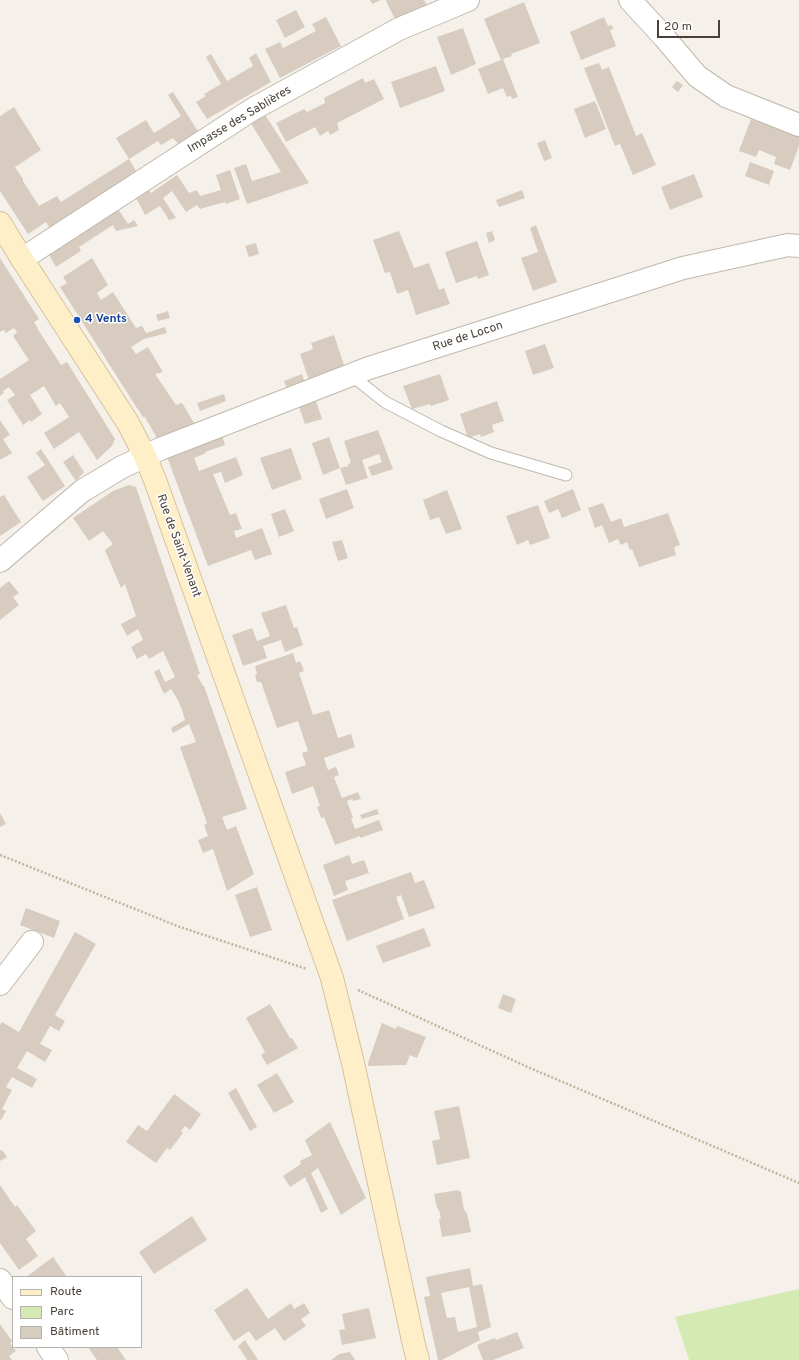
<!DOCTYPE html>
<meta charset="utf-8">
<style>
body{margin:0}
#map{position:relative;width:799px;height:1360px;overflow:hidden;background:#f5f1ea;font-family:Overpass,sans-serif}
canvas{display:block}
.legend{position:absolute;left:12px;top:1276px;width:130px;height:72px;box-sizing:border-box;background:#fff;border:1px solid #b6b3af;margin:0;padding:5px 7px;list-style:none;font-size:12px;color:#494137}
.legend li{display:flex;align-items:center;gap:8px;height:20px}
.legend b{width:20px;border:1px solid #b6b3af}
.scale{position:absolute;left:657px;top:20px;width:63px;height:18px;box-sizing:border-box;border:2px solid #494137;border-top:0;padding-left:5px;font-size:12px;line-height:14px;white-space:nowrap;color:#494137;-webkit-text-stroke:3px #fff;paint-order:stroke}
</style>
<div id="map">
<canvas width="799" height="1360"></canvas>
<ul class="legend">
<li><b style="height:5px;background:#ffefc9"></b>Route</li>
<li><b style="height:11px;background:#d4eab2"></b>Parc</li>
<li><b style="height:11px;background:#d7ccbf"></b>Bâtiment</li>
</ul>
<div class="scale">20 m</div>
</div>
<script>
const g = document.querySelector('canvas').getContext('2d');
g.lineJoin = 'round';
function fillPath(path, color) { g.fillStyle = color; g.fill(path, 'evenodd'); }
const poly = rows => new Path2D(rows.map(r => 'M' + r).join(''));
function trace(path, color, width, dash) { g.strokeStyle = color; g.lineWidth = width; g.lineCap = dash ? 'butt' : 'round'; g.setLineDash(dash || []); g.stroke(path); }
function write(font, color, halo, rows, align = 'center') {
  g.font = font + ' Overpass,sans-serif'; g.lineWidth = 3; g.setLineDash([]); g.textBaseline = 'middle'; g.strokeStyle = halo; g.fillStyle = color; for (const [text, x, y, turn = 0] of rows) {
    g.save(); g.translate(x, y); g.rotate((+turn || 0) * Math.PI / 180); g.textAlign = isNaN(turn) ? turn : align; if (halo) g.strokeText(text, 0, 0); g.fillText(text, 0, 0); g.restore();
  }
}
fillPath(poly([
 [799,1289,799,1360,689,1360,675,1317]
]), '#d4eab2');
fillPath(poly([
 [370,0,381,0,372,4],
 [387,0,424,0,428,7,396,21,386,1],
 [524,2,540,43,511,54,512,56,503,59,518,97,512,99,511,96,507,97,503,88,488,94,478,69,501,60,484,19],
 [296,10,305,27,285,38,276,20],
 [326,17,341,46,280,78,265,49,280,42,283,48,316,31,312,24],
 [604,17,608,26,612,25,613,29,610,30,616,46,581,60,570,32],
 [463,28,476,64,451,75,437,37],
 [256,53,271,82,207,119,196,102,206,96,204,94,221,84,206,57,211,54,227,81,253,66,249,58],
 [599,63,602,70,609,67,636,136,642,133,656,165,633,175,620,144,615,146,584,68],
 [436,66,445,91,400,108,391,82],
 [363,78,365,83,374,79,384,99,337,123,339,130,330,135,328,131,320,136,315,127,286,142,276,123,304,109,307,112,325,103,324,98],
 [677,81,683,85,678,92,672,87],
 [173,92,199,133,179,145,173,138,161,145,158,141,129,159,116,138,146,120,154,133,181,116,168,95],
 [595,101,606,129,585,138,574,109],
 [14,107,41,150,15,167,23,179,23,181,39,206,57,196,61,202,129,159,138,174,51,230,46,222,28,234,0,191,0,116],
 [264,113,309,183,247,204,234,168,246,164,252,181,281,172,250,122],
 [751,119,799,137,799,146,790,170,774,164,776,157,759,150,756,157,739,151],
 [545,140,552,158,544,161,537,143],
 [750,162,774,171,769,185,745,176],
 [230,170,240,199,226,204,225,202,200,209,197,205,186,212,172,191,163,198,176,218,169,220,160,206,145,215,136,198,149,190,151,193,177,175,189,193,197,190,200,196,221,190,216,175],
 [694,174,703,197,670,210,661,187],
 [522,190,525,198,499,207,496,200],
 [118,209,128,224,134,220,138,226,116,231,113,225,79,247,81,251,56,267,49,255],
 [536,225,557,282,533,291,521,258,538,252,530,228],
 [399,231,414,268,429,263,439,290,444,288,450,304,416,315,408,290,397,294,390,272,385,273,373,240],
 [492,231,495,240,489,243,486,233],
 [477,241,489,275,478,279,477,276,456,283,445,252],
 [256,243,259,254,249,257,245,246],
 [0,258,39,319,34,322,39,331,61,365,67,362,115,439,112,446,97,460,79,432,54,449,44,433,69,417,60,403,56,406,44,386,30,395,42,414,31,422,30,420,23,425,7,400,15,395,9,387,3,391,4,393,0,396,0,379,29,360,13,336,17,332,14,328,6,333,4,330,0,332],
 [92,258,108,285,97,293,101,300,113,292,136,328,142,326,146,333,165,327,167,333,144,339,131,347,136,354,148,347,163,372,155,374,176,405,182,403,196,426,158,440,145,417,143,417,135,405,60,287,67,283,63,277],
 [168,311,170,318,158,321,156,315],
 [334,335,345,368,309,380,300,354,313,349,311,343],
 [545,344,554,368,533,375,525,351],
 [302,374,306,386,288,392,284,381],
 [440,374,449,400,431,406,430,404,412,409,403,386],
 [224,394,226,401,200,411,197,403],
 [316,401,322,419,305,424,299,407],
 [497,401,504,421,492,425,494,432,481,437,480,434,468,438,460,414],
 [0,420,10,435,3,439,12,453,0,460],
 [378,430,393,469,372,476,368,467,382,462,379,454,362,460,368,478,346,485,340,468,349,466,348,464,351,463,344,441],
 [222,435,225,445,205,452,206,453,194,458,199,471,236,457,243,475,225,483,221,472,213,474,230,515,236,513,242,529,234,531,236,538,262,528,272,554,255,560,251,550,208,566,167,457],
 [329,437,340,468,323,475,312,443],
 [291,448,302,479,272,490,260,458],
 [41,449,65,486,43,501,27,477,45,465,36,453],
 [73,455,84,472,76,481,63,462],
 [129,485,136,487,200,674,197,675,203,686,204,686,247,809,222,817,227,830,236,826,254,874,227,891,213,849,203,853,198,840,208,836,204,825,207,823,180,747,196,742,189,724,173,733,171,728,185,720,182,710,178,700,171,689,164,694,154,672,159,669,165,682,175,677,163,651,149,659,146,654,137,659,131,647,143,640,138,629,127,636,121,624,136,616,125,584,121,588,105,550,113,544,103,531,89,541,73,518,113,491],
 [347,489,354,508,326,519,319,499],
 [573,489,581,510,562,518,558,509,549,513,544,501],
 [447,490,462,529,446,534,439,517,430,520,423,500],
 [4,495,21,522,0,536,0,497],
 [603,503,611,522,621,518,624,527,668,513,680,545,674,547,676,555,639,567,632,549,630,550,627,542,621,545,618,539,609,543,602,525,595,528,588,508],
 [538,505,550,538,530,545,528,540,517,545,506,516],
 [285,509,294,531,279,537,271,514],
 [342,540,348,558,338,561,332,542],
 [9,581,19,593,13,597,19,605,0,620,0,588],
 [286,605,294,628,297,627,303,645,285,652,281,640,263,646,267,658,243,666,232,635,252,628,257,641,270,636,261,613],
 [293,653,296,663,300,661,304,671,299,673,313,715,329,710,338,738,351,734,355,747,324,758,328,770,336,767,339,775,334,777,342,798,358,792,361,799,353,801,352,799,347,801,353,818,351,818,355,829,379,820,383,830,360,838,360,836,335,845,324,817,321,818,317,807,320,806,313,786,292,794,285,772,306,765,302,753,308,751,298,721,277,728,261,682,257,682,255,676,257,674,255,666],
 [377,809,379,814,362,819,360,815],
 [0,813,6,824,0,827],
 [349,855,352,864,364,860,369,873,345,881,348,890,334,896,323,865],
 [411,872,415,883,424,880,435,908,409,917,401,895,396,897,404,919,347,941,332,900],
 [257,887,272,930,250,937,235,895],
 [26,908,60,921,54,938,20,925],
 [424,928,431,946,383,963,376,946],
 [75,932,96,944,55,1015,65,1021,59,1031,50,1026,40,1044,52,1050,45,1062,27,1051,17,1068,37,1079,32,1088,12,1077,6,1087,12,1090,2,1109,6,1111,1,1120,0,1119,0,1025,2,1022,19,1032],
 [503,994,516,999,511,1013,498,1008],
 [270,1004,290,1038,292,1038,298,1048,267,1065,261,1055,265,1052,246,1018],
 [382,1023,396,1029,397,1026,426,1037,417,1058,410,1055,406,1065,368,1066,368,1063],
 [277,1073,294,1102,274,1113,257,1085],
 [236,1088,257,1127,250,1131,228,1093],
 [174,1094,201,1114,190,1130,185,1126,181,1131,183,1133,170,1150,167,1148,156,1163,126,1142,138,1125,147,1131],
 [459,1106,470,1158,437,1165,432,1141,440,1139,434,1111],
 [330,1122,366,1198,341,1215,318,1168,311,1173,328,1209,321,1213,305,1177,290,1187,283,1176,301,1164,300,1161,312,1155,305,1140],
 [2,1150,7,1157,0,1161,0,1151],
 [0,1185,15,1207,17,1205,36,1231,26,1239,38,1256,19,1270,0,1243],
 [458,1190,461,1192,464,1210,467,1213,471,1232,442,1237,439,1219,441,1219,439,1210,437,1208,434,1194],
 [192,1216,207,1240,154,1274,139,1252],
 [53,1257,67,1277,26,1277],
 [470,1268,473,1286,482,1284,491,1327,478,1332,480,1340,442,1360,438,1360,424,1297,430,1296,426,1277],
 [469,1287,477,1327,458,1332,455,1317,447,1318,441,1293],
 [247,1288,268,1319,291,1303,294,1309,304,1303,310,1313,301,1319,306,1326,284,1341,275,1328,256,1341,249,1331,234,1341,214,1310],
 [369,1308,376,1338,342,1345,339,1330,345,1329,342,1314],
 [0,1324,12,1341,10,1343,16,1351,9,1356,12,1360,0,1360],
 [517,1332,524,1348,493,1360,483,1360,477,1345,495,1338,496,1340],
 [245,1340,258,1360,247,1360,238,1346],
 [88,1347,117,1347,126,1360,97,1360],
 [350,1352,355,1360,331,1360,339,1354]
]), '#d7ccbf');
const service = poly([
 [351,375,385,402,441,431,491,453,566,475]
]);
const minor = poly([
 [630,0,664,37,697,76,726,96,799,125],
 [22,259,253,109,399,29,468,0],
 [0,561,82,491,122,467,160,449,369,368,683,268,788,245,799,246],
 [0,984,32,942],
 [0,1280,13,1298],
 [48,1347,57,1360]
]);
const secondary = poly([
 [0,223,22,259,128,423,145,456,155,480,332,978,353,1063,414,1345,418,1360]
]);
trace(service, '#c1b8ac', 13);
trace(minor, '#c1b8ac', 24);
trace(secondary, '#d6c299', 24);
trace(poly([
 [0,855,180,927,307,969],
 [358,990,530,1068,799,1183]
]), '#c3b39c', 2.5, [2, 2]);
trace(service, '#fff', 11);
trace(minor, '#fff', 22);
trace(secondary, '#ffefc9', 22);
for (const [x, y, r, color] of [
 [77,320,4,"#1a4fb4"]
]) { const dot = new Path2D(); dot.arc(x, y, r, 0, 2 * Math.PI); g.fillStyle = color; g.fill(dot); trace(dot, '#fff', 1.5); }
write('12px', '#494137', '#fff', [
 ["Impasse des Sablières",240,120,-31],
 ["Rue de Locon",468,337,-18],
 ["Rue de Saint-Venant",178,546,70]
]);
write('bold 12px', '#164399', '#fff', [
 ["4 Vents",85,320]
], 'left');
</script>
